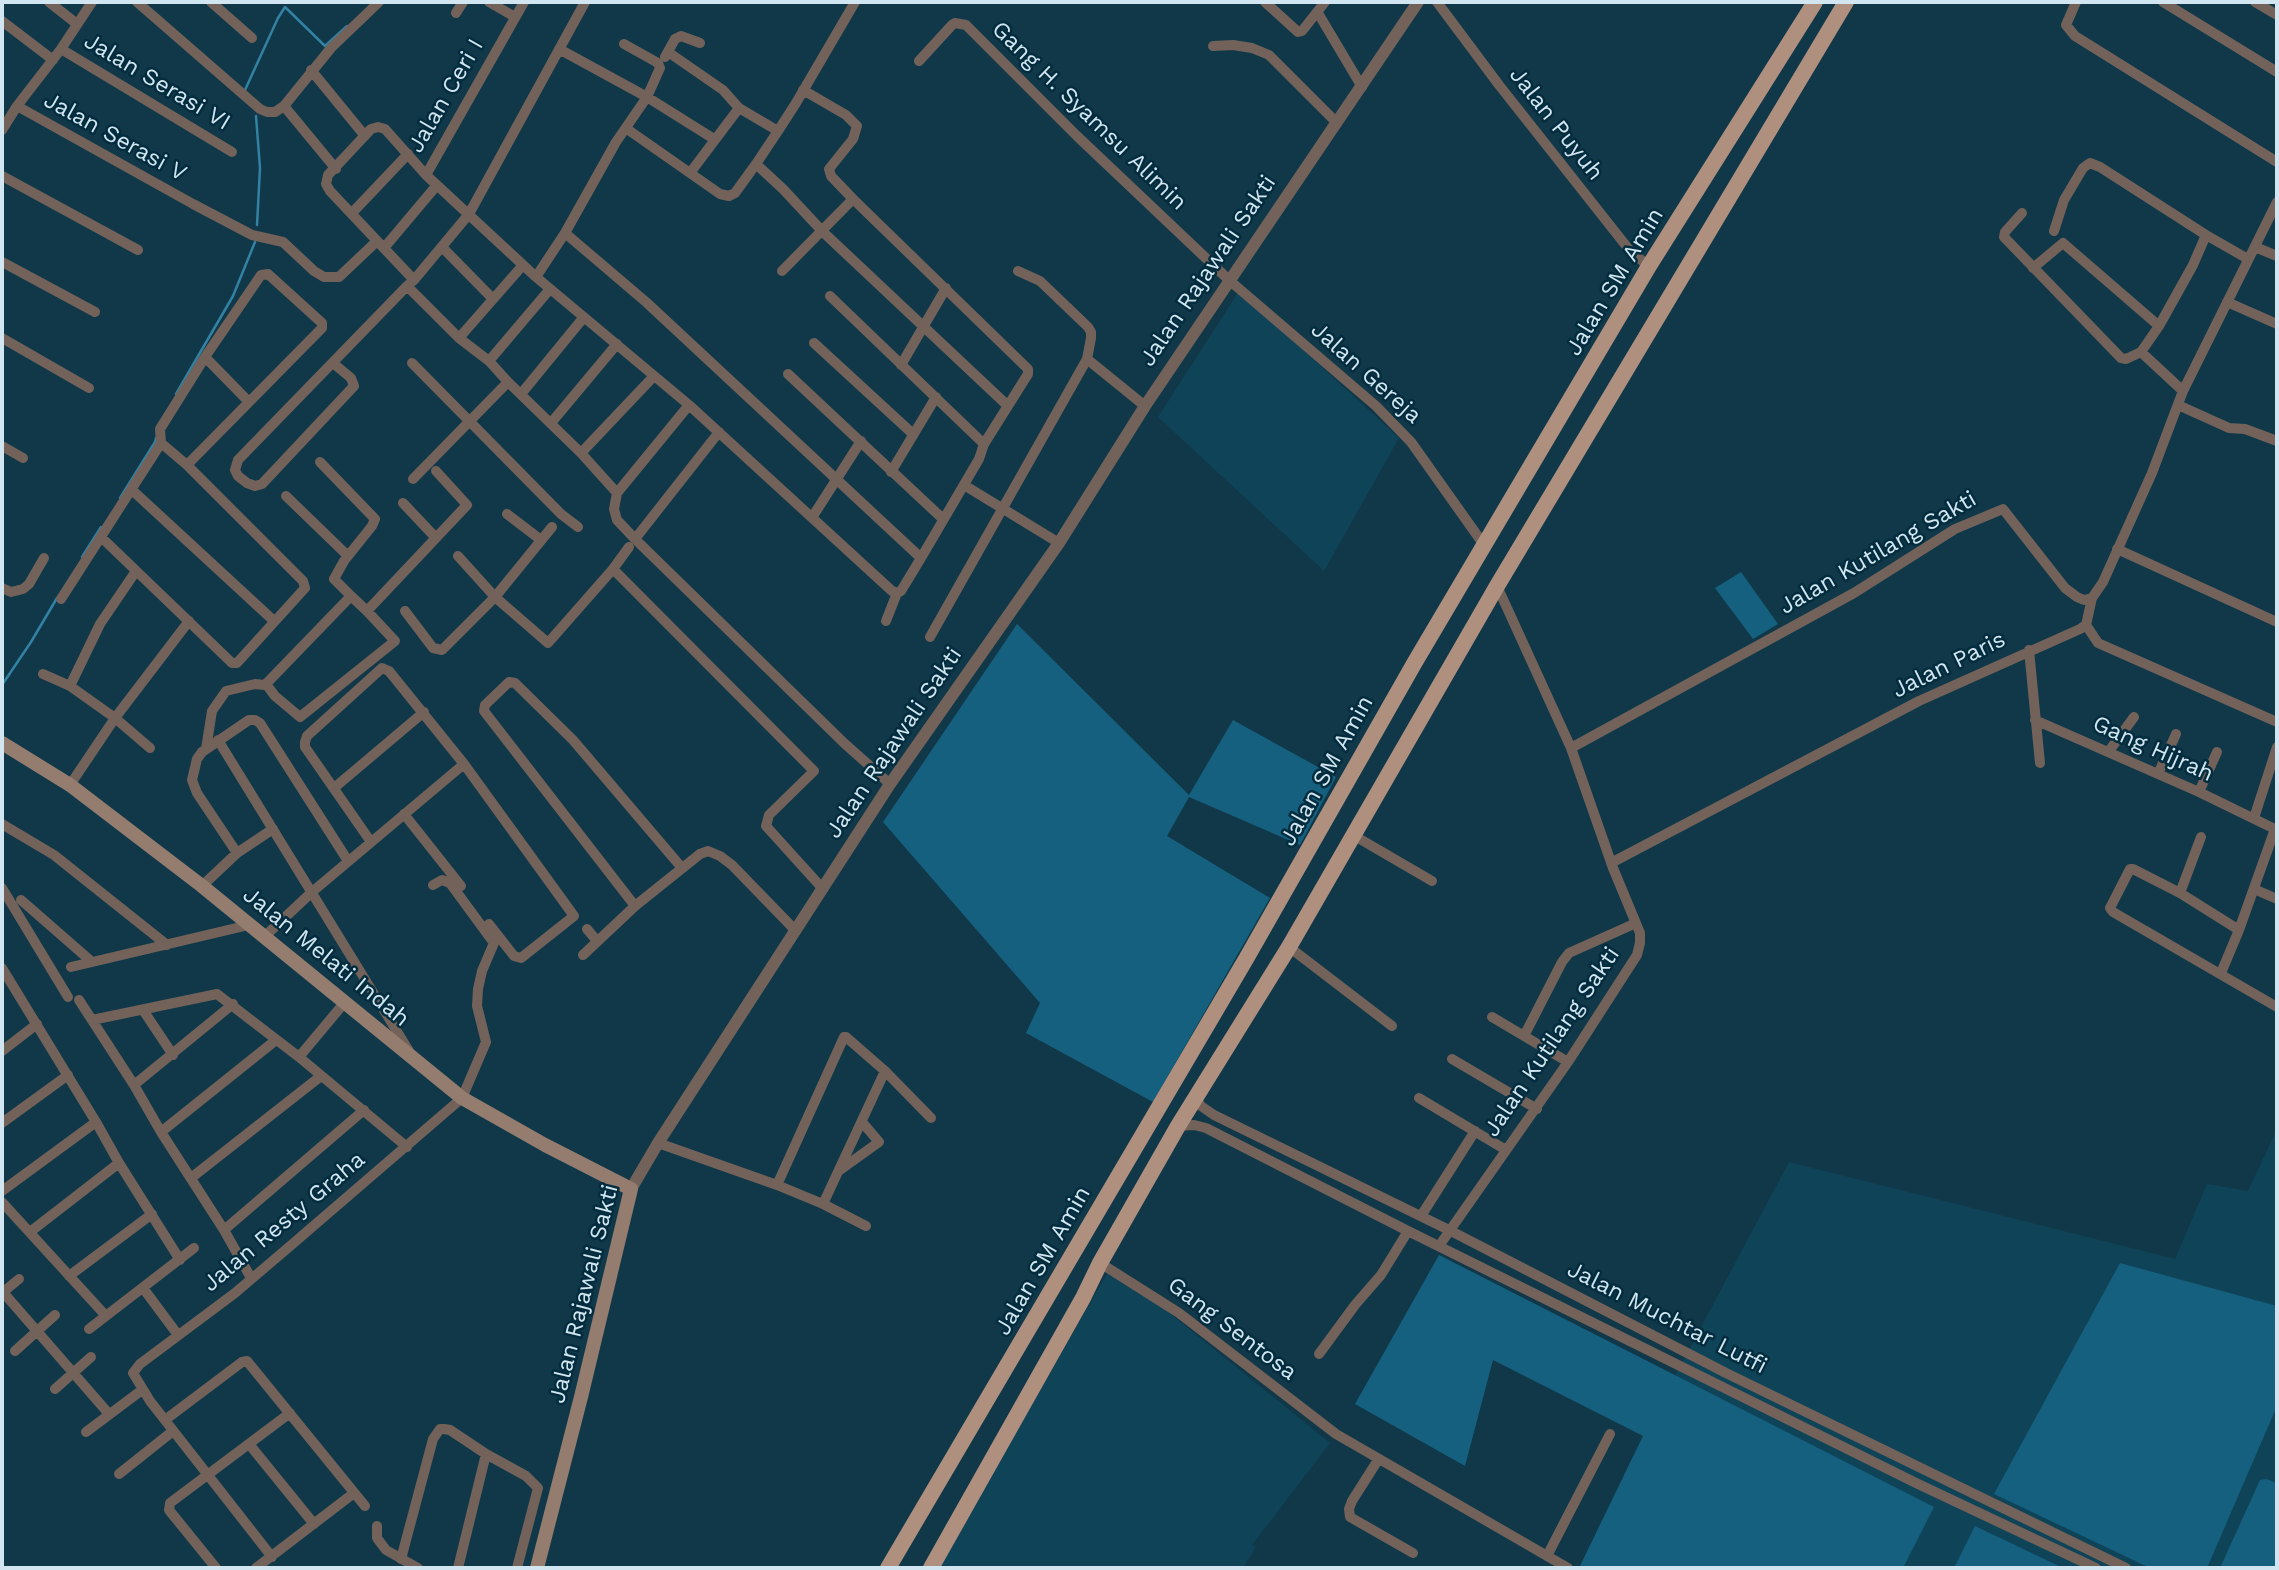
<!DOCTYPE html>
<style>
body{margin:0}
#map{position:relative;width:2279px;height:1570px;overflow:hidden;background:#103849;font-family:"Work Sans",sans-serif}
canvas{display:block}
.frame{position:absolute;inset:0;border:4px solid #d1e6f0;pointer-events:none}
</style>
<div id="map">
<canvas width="2279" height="1570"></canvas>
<div class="frame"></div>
</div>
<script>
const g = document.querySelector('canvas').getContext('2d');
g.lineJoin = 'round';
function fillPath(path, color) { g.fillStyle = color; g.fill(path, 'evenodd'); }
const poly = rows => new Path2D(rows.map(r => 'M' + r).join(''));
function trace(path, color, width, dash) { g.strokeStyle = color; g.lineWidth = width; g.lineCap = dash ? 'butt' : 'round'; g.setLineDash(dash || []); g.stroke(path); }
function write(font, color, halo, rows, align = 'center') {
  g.font = font + ' "Work Sans",sans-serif'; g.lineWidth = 5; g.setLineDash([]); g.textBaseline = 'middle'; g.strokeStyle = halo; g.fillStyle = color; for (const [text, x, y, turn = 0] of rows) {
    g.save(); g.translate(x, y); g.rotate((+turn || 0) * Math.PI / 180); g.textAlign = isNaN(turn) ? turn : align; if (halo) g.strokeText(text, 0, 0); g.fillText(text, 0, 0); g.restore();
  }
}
fillPath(poly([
 [1239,291,1399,438,1324,571,1158,417],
 [2277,1129,2277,1568,1579,1568,1643,1436,1789,1162,2175,1259,2207,1184,2248,1191],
 [1107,1274,1167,1311,1330,1443,1252,1545,1256,1547,1243,1568,938,1568]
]), '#0f4358');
fillPath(poly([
 [1741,572,1778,624,1753,639,1715,588],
 [1017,624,1189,795,1233,720,1336,777,1300,845,1189,797,1167,836,1270,898,1153,1102,1026,1033,1040,1003,883,822],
 [1439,1255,1934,1507,1903,1568,1579,1568,1643,1436,1493,1360,1465,1466,1355,1404],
 [2120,1263,2277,1306,2277,1406,2207,1568,2150,1568,1994,1494],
 [2266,1479,2277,1483,2277,1568,2220,1568,2260,1480],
 [1975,1526,2063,1568,1954,1568]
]), '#15607e');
trace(poly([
 [245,90,278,18,285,7,325,46,347,26],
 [256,116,260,168,257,225],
 [176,394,233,296,255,242],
 [120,498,155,442,156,438],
 [82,557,101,527],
 [2,685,31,642,57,598]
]), '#3381a3', 2.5);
trace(poly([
 [49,2,77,24],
 [137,2,260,109,267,112,275,112,284,106,331,48,379,2],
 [211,2,252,38],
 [489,2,515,17],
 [1265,2,1298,32,1302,31,1325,2],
 [1437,2,1499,85,1631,252,1649,266],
 [2076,2,2066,25,2075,36,2277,162],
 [2163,2,2277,72],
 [2255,2,2277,15],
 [456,13,463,2],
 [1318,13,1362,87],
 [2,21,53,60],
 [1213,46,1233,45,1252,48,1269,55,1337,123],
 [61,49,232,152],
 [559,49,647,97,714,139],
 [668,52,723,90,739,108],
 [665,57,675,39,681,36,700,43],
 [919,61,952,25,955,23,966,25,1077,136,1229,280,1376,406,1411,442,1484,545],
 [311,70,365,136],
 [803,90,846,115,857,126,853,139,829,169,831,176,853,199,1028,369,1028,374,984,444,979,459,921,558,901,591,897,593,886,621],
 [17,106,193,204,252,235,283,242,314,271,324,277,339,277,377,241],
 [284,106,336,169],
 [627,129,720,194,729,196,735,193,756,164],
 [2,130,17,106,61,49,92,2],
 [778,131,796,103,855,2],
 [690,173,739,108,778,131,756,164,783,189,823,232,1008,406],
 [426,175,524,2],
 [2,176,138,250],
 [352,213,408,154],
 [2022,213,2005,232,2004,237,2121,358,2126,359,2141,352,2183,391],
 [2054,231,2064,200,2083,168,2090,163,2100,167,2206,235,2248,259],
 [565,233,646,302,921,558],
 [442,247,493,299],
 [2255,247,2277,256],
 [384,248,437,185],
 [2,262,95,312],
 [2033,268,2063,243,2159,326,2141,352],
 [782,271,853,199],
 [536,277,565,233,616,142,647,97,660,68,658,63,624,44],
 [414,280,330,191,326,184,328,175,371,129,378,127,385,129,426,175,536,277,689,405,892,591,897,593],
 [407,286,459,338,489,361,508,382,581,453,617,493,614,509,617,520,635,539,844,743,890,784],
 [830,296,984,444],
 [2227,302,2277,324],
 [2159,326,2193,265,2206,235],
 [2,338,89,388],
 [459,338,523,265],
 [814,343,913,434],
 [205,357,249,402],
 [1087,359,1145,406],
 [489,361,550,289],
 [333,363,351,378,354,386,262,484,255,486,247,483,238,476,235,470,238,460,407,286,414,280,469,214,585,2],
 [412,363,561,514,578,527],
 [901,365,946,288],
 [788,374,943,519],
 [521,394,584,317],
 [2178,405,2229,428,2245,429,2277,441],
 [551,423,617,344],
 [2,446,23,458],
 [581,453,654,376],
 [891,472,936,397],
 [413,479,508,382],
 [964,485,1059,543],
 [132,490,274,621],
 [617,493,689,405],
 [286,496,348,556],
 [403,503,436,538],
 [507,514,541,540],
 [813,516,861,441],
 [101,537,232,663,237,663,305,588,303,581,187,465,161,443],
 [635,539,719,432],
 [2117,549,2277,622],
 [458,556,495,597,548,643,613,569,814,771,769,815,766,826,823,889],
 [613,569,629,547],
 [2,588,11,592,23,589,29,584,44,558],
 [351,596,367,611,467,505,436,471],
 [61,599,161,443,160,429,205,357,261,275,268,274,322,323,322,328,187,465],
 [405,611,433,648,442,650,495,597,552,527],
 [2086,625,2098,643,2277,722],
 [930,637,1087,359,1091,338,1091,332,1088,327,1040,281,1018,271],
 [2029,650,2040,763],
 [43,674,70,686,115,718,150,748],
 [266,684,275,696,300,717,395,641,367,611],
 [70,686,100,624,136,571],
 [2035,720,2199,792,2277,830],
 [218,740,409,1051],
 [1571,748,1854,593,1955,529,2003,509,2065,588,2077,597,2084,600,2092,598,2103,582,2152,473,2183,391,2277,202],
 [206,749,212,711,226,691,255,684,265,685,351,596,334,579,344,561,372,526,375,519,320,462],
 [2109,751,2134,717],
 [2158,774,2176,734],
 [70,785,115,718,189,621],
 [334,788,424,712],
 [2199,792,2217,752],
 [404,814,461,886],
 [2254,818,2277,747],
 [2,824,54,855,167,945],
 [1353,835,1432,881],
 [371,842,305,747,305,742,307,736,382,668,389,671,464,764,574,916,521,958,514,956,489,924],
 [237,853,197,793,192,780,197,759,202,752,249,720,255,720,260,723,348,861],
 [1611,863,1919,701,2080,629,2086,625,2092,598],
 [682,868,573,740,515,683,509,682,485,705,484,711,635,906,700,854,708,851,720,856,732,865,796,931],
 [202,886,237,853,273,829],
 [2,888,68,997],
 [2254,889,2277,899],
 [2180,893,2201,837],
 [21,900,92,962],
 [587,929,597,941],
 [2239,930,2180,893,2133,869,2130,869,2110,908,2113,912,2277,1007],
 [264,937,312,892,464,764],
 [1289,947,1392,1026],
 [583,955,635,906],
 [71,967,249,925],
 [2,968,96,1122,119,1163,180,1260],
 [2221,973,2239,930,2275,829],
 [79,1000,134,1085,161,1132,224,1230,251,1278],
 [143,1010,173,1055],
 [1492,1017,1568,1062],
 [92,1020,217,994,299,1057,407,1147],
 [1524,1036,1562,962,1569,953,1636,923],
 [2,1051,37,1024],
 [299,1057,345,1002],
 [1452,1059,1537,1109],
 [134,1085,233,1004],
 [1195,1097,1201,1106,1214,1115,1449,1230,1726,1373,2126,1568],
 [1419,1098,1506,1150],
 [2,1123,68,1075],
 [1178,1126,1194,1125,1206,1128,1408,1231,1916,1483,2096,1568],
 [161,1132,276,1040],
 [658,1143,777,1185,823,1204,866,1226],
 [840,1170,879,1142,862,1122],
 [191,1178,321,1076],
 [777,1185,844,1037,846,1037,885,1071,931,1118],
 [2,1191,96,1122],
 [2,1202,106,1316],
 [823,1204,885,1071],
 [1421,1216,1475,1131],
 [224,1230,364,1110],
 [30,1232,119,1163],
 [1439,1246,1568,1062,1637,955,1640,943,1640,933,1613,868,1571,748,1497,586],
 [1100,1263,1179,1313,1336,1434,1568,1568],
 [69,1276,152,1214],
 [143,1288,178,1335],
 [2,1291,109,1414],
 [2,1293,19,1279],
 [89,1329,194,1248],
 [15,1351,55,1315],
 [1319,1354,1355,1305,1381,1275,1408,1231],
 [55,1389,91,1357],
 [165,1420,242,1362,247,1361,365,1506],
 [86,1432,142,1390],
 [249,1444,314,1524],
 [1378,1460,1352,1501,1349,1509,1350,1517,1413,1553],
 [119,1474,173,1431],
 [377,1526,377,1538,386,1550,418,1568],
 [1547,1556,1610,1434],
 [272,1557,150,1401,133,1373,140,1364,235,1293,296,1241,462,1098,486,1042,477,1006,478,989,482,971,494,943,450,883,442,880,433,885],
 [401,1559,433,1439,440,1429,444,1429,450,1430,486,1454,526,1476,538,1488,517,1568],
 [216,1568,169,1510,170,1503,290,1413],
 [256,1568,354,1493],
 [458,1568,486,1454]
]), '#72625a', 10);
trace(poly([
 [631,1189,658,1143,890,784,1059,543,1145,406,1418,2]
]), '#72625a', 12);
trace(poly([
 [2,743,70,785,202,886,462,1098,545,1145,631,1189,581,1397,537,1568]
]), '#947c6f', 14);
trace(poly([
 [888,1568,1246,959,1415,662,1649,266,1815,2],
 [931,1568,1083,1298,1100,1263,1178,1126,1289,947,1497,586,1846,2]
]), '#af8f7e', 16);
write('23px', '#d1e6f0', '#032d3e', [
 ["Jalan Serasi VI",157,82,31],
 ["Jalan Ceri I",446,96,-60],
 ["Gang H. Syamsu Alimin",1089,116,44],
 ["Jalan Puyuh",1556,124,52],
 ["Jalan Serasi V",115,137,29],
 ["Jalan Rajawali Sakti",1208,271,-56],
 ["Jalan SM Amin",1615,282,-59],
 ["Jalan Gereja",1366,373,42],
 ["Jalan Kutilang Sakti",1878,553,-30],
 ["Jalan Paris",1949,665,-26],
 ["Jalan Rajawali Sakti",894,743,-56],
 ["Gang Hijrah",2153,749,24],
 ["Jalan SM Amin",1327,771,-61],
 ["Jalan Melati Indah",326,957,39],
 ["Jalan Kutilang Sakti",1552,1042,-56],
 ["Jalan Resty Graha",284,1222,-40],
 ["Jalan SM Amin",1043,1261,-60],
 ["Jalan Rajawali Sakti",584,1294,-76],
 ["Jalan Muchtar Lutfi",1667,1318,27],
 ["Gang Sentosa",1232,1329,37]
]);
</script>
